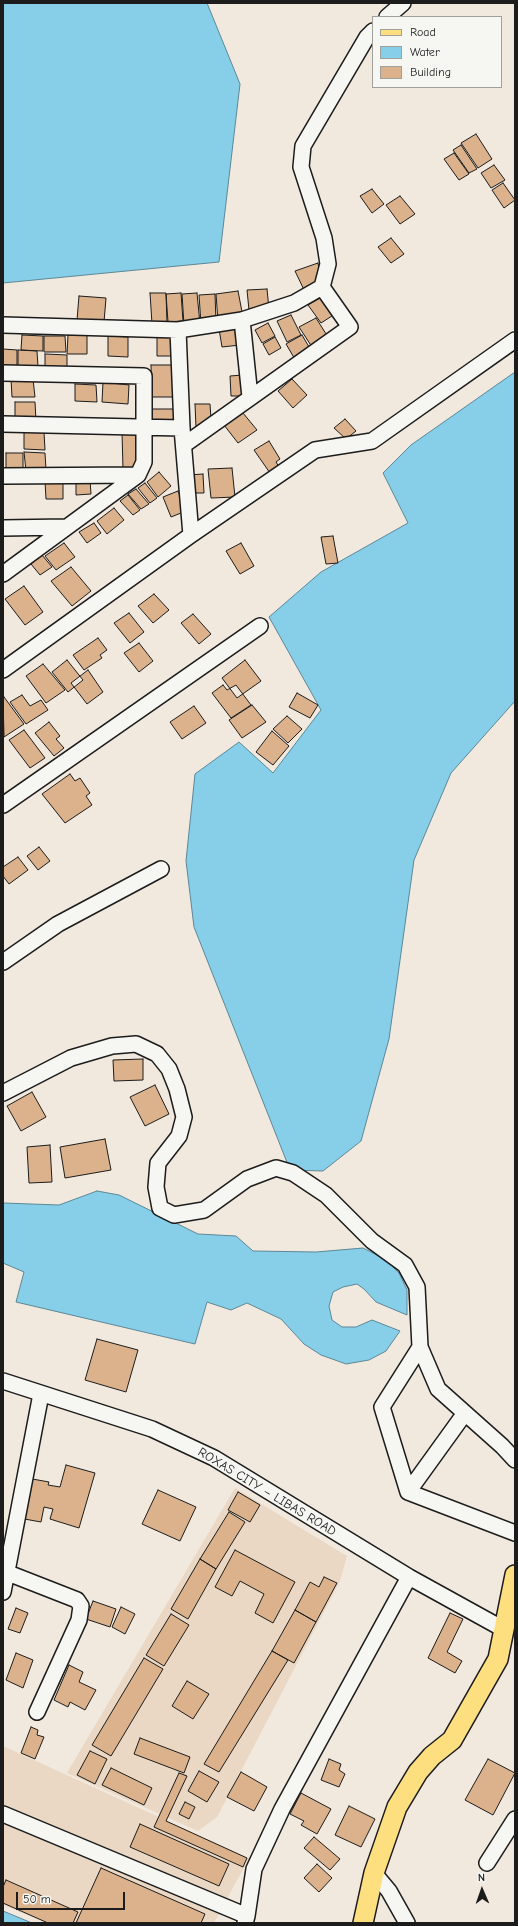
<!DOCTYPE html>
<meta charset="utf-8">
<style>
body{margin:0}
#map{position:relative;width:518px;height:1926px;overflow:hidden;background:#f1e8de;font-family:"Comic Neue",sans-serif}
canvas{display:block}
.frame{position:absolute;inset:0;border:4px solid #1c1c1c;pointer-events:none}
.legend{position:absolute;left:372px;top:16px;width:130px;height:72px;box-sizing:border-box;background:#f6f6f2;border:1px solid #9f9f9c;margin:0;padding:5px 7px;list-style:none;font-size:12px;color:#1c1c1c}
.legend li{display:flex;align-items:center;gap:8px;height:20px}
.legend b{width:20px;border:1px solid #9f9f9c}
.north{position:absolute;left:462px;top:1870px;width:40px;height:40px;-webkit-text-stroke:3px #f6f6f2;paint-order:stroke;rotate:358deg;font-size:11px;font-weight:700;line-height:16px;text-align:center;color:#1c1c1c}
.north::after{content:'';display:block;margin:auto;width:14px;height:18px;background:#1c1c1c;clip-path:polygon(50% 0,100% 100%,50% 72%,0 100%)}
.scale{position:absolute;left:16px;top:1892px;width:109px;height:18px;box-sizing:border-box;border:2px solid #1c1c1c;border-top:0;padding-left:5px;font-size:12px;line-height:14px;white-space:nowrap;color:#1c1c1c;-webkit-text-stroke:3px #f6f6f2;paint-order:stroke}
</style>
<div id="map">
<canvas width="518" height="1926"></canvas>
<div class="frame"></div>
<ul class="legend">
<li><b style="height:5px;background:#fedf80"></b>Road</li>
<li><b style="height:11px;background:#87cfe8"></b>Water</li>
<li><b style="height:11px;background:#dbb28c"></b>Building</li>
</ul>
<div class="north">N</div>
<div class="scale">50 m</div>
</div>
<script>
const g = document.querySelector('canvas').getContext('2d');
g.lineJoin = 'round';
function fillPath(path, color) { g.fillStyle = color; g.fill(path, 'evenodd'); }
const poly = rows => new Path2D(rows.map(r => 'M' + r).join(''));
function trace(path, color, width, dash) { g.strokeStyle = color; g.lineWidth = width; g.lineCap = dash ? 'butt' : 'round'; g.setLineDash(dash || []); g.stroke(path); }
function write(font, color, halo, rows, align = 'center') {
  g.font = font + ' "Comic Neue",sans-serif'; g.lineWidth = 3; g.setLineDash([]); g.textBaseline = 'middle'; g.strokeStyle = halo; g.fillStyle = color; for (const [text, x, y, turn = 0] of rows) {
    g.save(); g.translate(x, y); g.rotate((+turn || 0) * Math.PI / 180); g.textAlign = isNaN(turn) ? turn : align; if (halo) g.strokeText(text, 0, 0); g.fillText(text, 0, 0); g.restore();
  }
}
fillPath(poly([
 [235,1488,347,1556,340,1581,217,1817,198,1831,67,1773],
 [3,1746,249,1858,214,1923,46,1923,3,1905]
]), '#ead8c5');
const water = poly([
 [3,3,207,3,240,84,219,262,3,283,3,3],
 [515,372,515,701,451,773,414,860,389,1039,361,1141,323,1171,290,1170,194,927,186,861,195,774,239,742,273,773,321,710,269,617,321,572,408,523,383,473,411,445,515,372],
 [97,1191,119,1195,198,1234,236,1236,253,1251,316,1252,363,1248,385,1259,399,1273,407,1290,407,1315,376,1302,364,1289,357,1284,343,1287,333,1292,329,1306,332,1320,342,1327,356,1327,372,1320,400,1331,386,1351,369,1360,346,1364,321,1355,304,1344,281,1319,247,1303,231,1310,207,1302,195,1344,16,1302,24,1272,3,1263,3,1203,59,1205,97,1191],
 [3,1911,32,1923,3,1923,3,1911]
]);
fillPath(water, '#87cfe8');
trace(water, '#5c8796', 1);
const building = poly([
 [476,134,492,159,478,168,461,143,476,134],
 [461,145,477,169,469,173,453,150,461,145],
 [454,153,469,174,459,180,444,159,454,153],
 [494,165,505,180,491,188,481,173,494,165],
 [503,183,515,200,504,208,492,190,503,183],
 [372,189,384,204,372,213,360,196,372,189],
 [400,196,415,214,400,224,386,205,400,196],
 [391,238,404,254,391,263,378,247,391,238],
 [318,263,322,287,306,294,295,271,318,263],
 [267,289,269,309,249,310,247,290,267,289],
 [238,291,243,317,218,321,216,294,238,291],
 [150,293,166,293,167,324,152,324,150,293],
 [181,293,183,321,168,322,166,294,181,293],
 [197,293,200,324,184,325,182,294,197,293],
 [215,294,216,322,201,324,199,295,215,294],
 [79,296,106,298,104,322,77,320,79,296],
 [322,297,335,314,321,323,308,305,322,297],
 [291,315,301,335,287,342,277,321,291,315],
 [316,318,328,337,312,347,299,327,316,318],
 [268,323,275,336,262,343,255,330,268,323],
 [237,327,240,345,222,347,219,329,237,327],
 [22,335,43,336,43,351,21,350,22,335],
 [68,335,87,335,87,354,67,354,68,335],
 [302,335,312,352,296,361,286,344,302,335],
 [44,336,65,336,66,352,44,352,44,336],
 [108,336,128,337,128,357,108,356,108,336],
 [157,336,178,337,179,356,157,356,157,336],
 [275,337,281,348,269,355,263,344,275,337],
 [3,349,17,350,17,367,3,366,3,349],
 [18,350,37,351,38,367,18,367,18,350],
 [45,354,67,355,67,370,45,368,45,354],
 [151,365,175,365,178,397,152,397,151,365],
 [243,375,245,396,231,396,230,376,243,375],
 [11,379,33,379,35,397,12,397,11,379],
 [292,379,307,395,293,408,278,391,292,379],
 [103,382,129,385,128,404,102,402,103,382],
 [75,384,96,385,97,402,75,401,75,384],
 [15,402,35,402,36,421,15,420,15,402],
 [195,404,210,404,211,419,196,427,195,404],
 [146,409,176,409,177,424,147,425,146,409],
 [243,413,257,430,238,443,224,425,243,413],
 [345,419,356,431,346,439,334,428,345,419],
 [24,431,44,432,45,450,24,449,24,431],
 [122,432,136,432,139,469,123,469,122,432],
 [269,441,280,459,276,462,279,467,270,473,254,450,269,441],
 [24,452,45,453,46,470,26,471,24,452],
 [6,453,23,453,23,469,6,469,6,453],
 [232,468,235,497,211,498,208,469,232,468],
 [159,472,171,486,158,497,147,482,159,472],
 [203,474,204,493,196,493,189,475,203,474],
 [76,480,90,480,91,494,76,495,76,480],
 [45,481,63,481,63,499,46,499,45,481],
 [145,483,157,498,150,503,138,488,145,483],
 [136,489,149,504,141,509,128,494,136,489],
 [178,491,186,511,171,517,163,497,178,491],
 [128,495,140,510,133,515,120,501,128,495],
 [114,508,124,520,107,534,97,521,114,508],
 [94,523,101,533,87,543,79,532,94,523],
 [333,536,338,563,326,564,321,537,333,536],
 [64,543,75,557,56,570,45,556,64,543],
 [241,543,254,566,240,574,226,551,241,543],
 [42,555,52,567,40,575,31,564,42,555],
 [71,567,91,591,72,606,51,581,71,567],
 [24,586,43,612,25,625,5,599,24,586],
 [154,594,169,610,153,623,138,606,154,594],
 [129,613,144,632,130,643,114,623,129,613],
 [193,614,211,634,199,644,181,623,193,614],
 [98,638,107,650,100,655,102,658,84,670,73,655,98,638],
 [139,643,153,661,139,672,124,653,139,643],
 [67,660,83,680,68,692,52,672,67,660],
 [245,660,261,681,237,698,222,678,245,660],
 [43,664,65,690,46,703,26,676,43,664],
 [88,670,103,692,87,704,71,683,88,670],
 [223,685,227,690,236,685,251,705,231,718,212,693,223,685],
 [297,693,318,705,310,718,289,707,297,693],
 [22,695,30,706,41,700,48,710,26,724,10,702,22,695],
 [4,697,24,724,4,737,3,698,4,697],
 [252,705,266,722,242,738,229,720,252,705],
 [194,706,206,723,182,739,170,722,194,706],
 [287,716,302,729,288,743,273,729,287,716],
 [49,722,60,736,56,739,64,748,54,756,35,733,49,722],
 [24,730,45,758,30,768,9,740,24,730],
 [272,731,289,746,273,765,256,752,272,731],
 [70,774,75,781,80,778,90,793,86,796,92,805,65,823,42,794,70,774],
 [39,847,50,861,38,870,27,856,39,847],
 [18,857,28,870,9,884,3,876,3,867,18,857],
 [143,1059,143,1080,114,1081,113,1060,143,1059],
 [155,1085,169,1114,145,1126,130,1097,155,1085],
 [32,1092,46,1117,21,1131,7,1106,32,1092],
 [105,1139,111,1170,65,1178,60,1147,105,1139],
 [50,1145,52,1182,29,1183,27,1147,50,1145],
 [97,1339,138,1350,126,1392,85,1380,97,1339],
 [66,1465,95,1473,79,1528,50,1519,53,1509,44,1507,41,1522,19,1518,27,1478,49,1482,48,1485,60,1487,66,1465],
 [158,1490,196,1507,180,1541,142,1524,158,1490],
 [238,1492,260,1505,250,1522,228,1510,238,1492],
 [229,1512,245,1522,216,1569,200,1559,229,1512],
 [235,1550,295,1582,273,1623,255,1613,264,1594,240,1581,232,1596,215,1587,235,1550],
 [200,1559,216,1569,188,1619,171,1609,200,1559],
 [324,1577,337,1583,316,1622,295,1610,310,1582,319,1587,324,1577],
 [93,1601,116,1609,110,1627,86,1619,93,1601],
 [121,1607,135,1614,125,1634,112,1627,121,1607],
 [16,1608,28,1613,20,1633,8,1629,16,1608],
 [295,1610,316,1622,294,1663,272,1651,295,1610],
 [450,1613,463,1619,447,1652,462,1661,455,1673,428,1658,450,1613],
 [171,1614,189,1625,164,1666,146,1655,171,1614],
 [272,1651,288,1660,219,1772,204,1764,272,1651],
 [16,1653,33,1660,23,1688,6,1680,16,1653],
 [144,1658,163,1669,111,1756,92,1745,144,1658],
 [69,1665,83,1672,79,1682,96,1690,85,1710,70,1702,68,1707,54,1700,69,1665],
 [187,1681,209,1694,193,1719,172,1706,187,1681],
 [31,1727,38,1730,37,1735,44,1737,35,1759,21,1753,31,1727],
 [140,1738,190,1757,184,1773,134,1754,140,1738],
 [90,1751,107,1759,95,1784,77,1775,90,1751],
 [329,1759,341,1764,339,1770,345,1774,339,1787,321,1780,329,1759],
 [488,1759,515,1773,493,1815,465,1800,488,1759],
 [111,1768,152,1788,144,1805,102,1785,111,1768],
 [199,1771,219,1782,207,1802,188,1791,199,1771],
 [241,1772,267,1787,254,1811,227,1797,241,1772],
 [179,1773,187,1776,166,1821,247,1858,243,1867,154,1827,179,1773],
 [301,1793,331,1809,317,1834,301,1825,304,1821,290,1814,301,1793],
 [185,1802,195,1807,189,1819,179,1814,185,1802],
 [349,1806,375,1819,361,1847,335,1835,349,1806],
 [140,1824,229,1864,219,1886,130,1847,140,1824],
 [314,1837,340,1859,330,1870,304,1848,314,1837],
 [317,1864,332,1878,319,1892,304,1878,317,1864],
 [101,1868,205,1914,201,1923,76,1923,101,1868],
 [6,1880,78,1912,73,1923,48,1923,3,1903,3,1887,6,1880]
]);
fillPath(building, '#dbb28c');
trace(building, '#1c1c1c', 1);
const minor = poly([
 [387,17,403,3],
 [242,320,250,397],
 [3,325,178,330,242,320,294,303,322,287,328,264,324,238,301,167,303,146,367,37,373,31],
 [178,330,182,428,191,535],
 [3,373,144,376,144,462,138,475,3,574],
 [3,424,182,428],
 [184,445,350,327,322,287],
 [3,476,138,475],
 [3,528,66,527],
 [3,670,191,535,315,450,372,441,515,340],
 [3,805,260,626],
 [3,962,58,924,161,869],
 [3,1093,71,1058,112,1046,136,1044,157,1054,169,1069,177,1089,184,1117,179,1136,158,1163,156,1187,160,1208,174,1215,204,1210,247,1179,276,1168,293,1173,326,1195,372,1241,405,1265,417,1287,420,1347,438,1389,502,1446,515,1460],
 [420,1347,382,1407,408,1492,515,1533],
 [3,1381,152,1429,214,1458,409,1577,505,1630],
 [408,1492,465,1413],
 [8,1573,77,1600,81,1606,79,1620,37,1712],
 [3,1592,41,1394],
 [3,1814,247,1916,245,1923],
 [487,1863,515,1819],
 [374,1873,389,1891,407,1923],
 [247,1916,254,1869,282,1809,409,1577]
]);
const major = poly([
 [363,1923,374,1873,397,1807,418,1772,432,1756,452,1740,498,1659,515,1575]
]);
trace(minor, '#1c1c1c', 18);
trace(major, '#1c1c1c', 22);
trace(minor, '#f6f6f2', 15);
trace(major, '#fedf80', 19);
write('13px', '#1c1c1c', '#f6f6f2', [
 ["ROXAS CITY – LIBAS ROAD",267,1492,31]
]);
</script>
